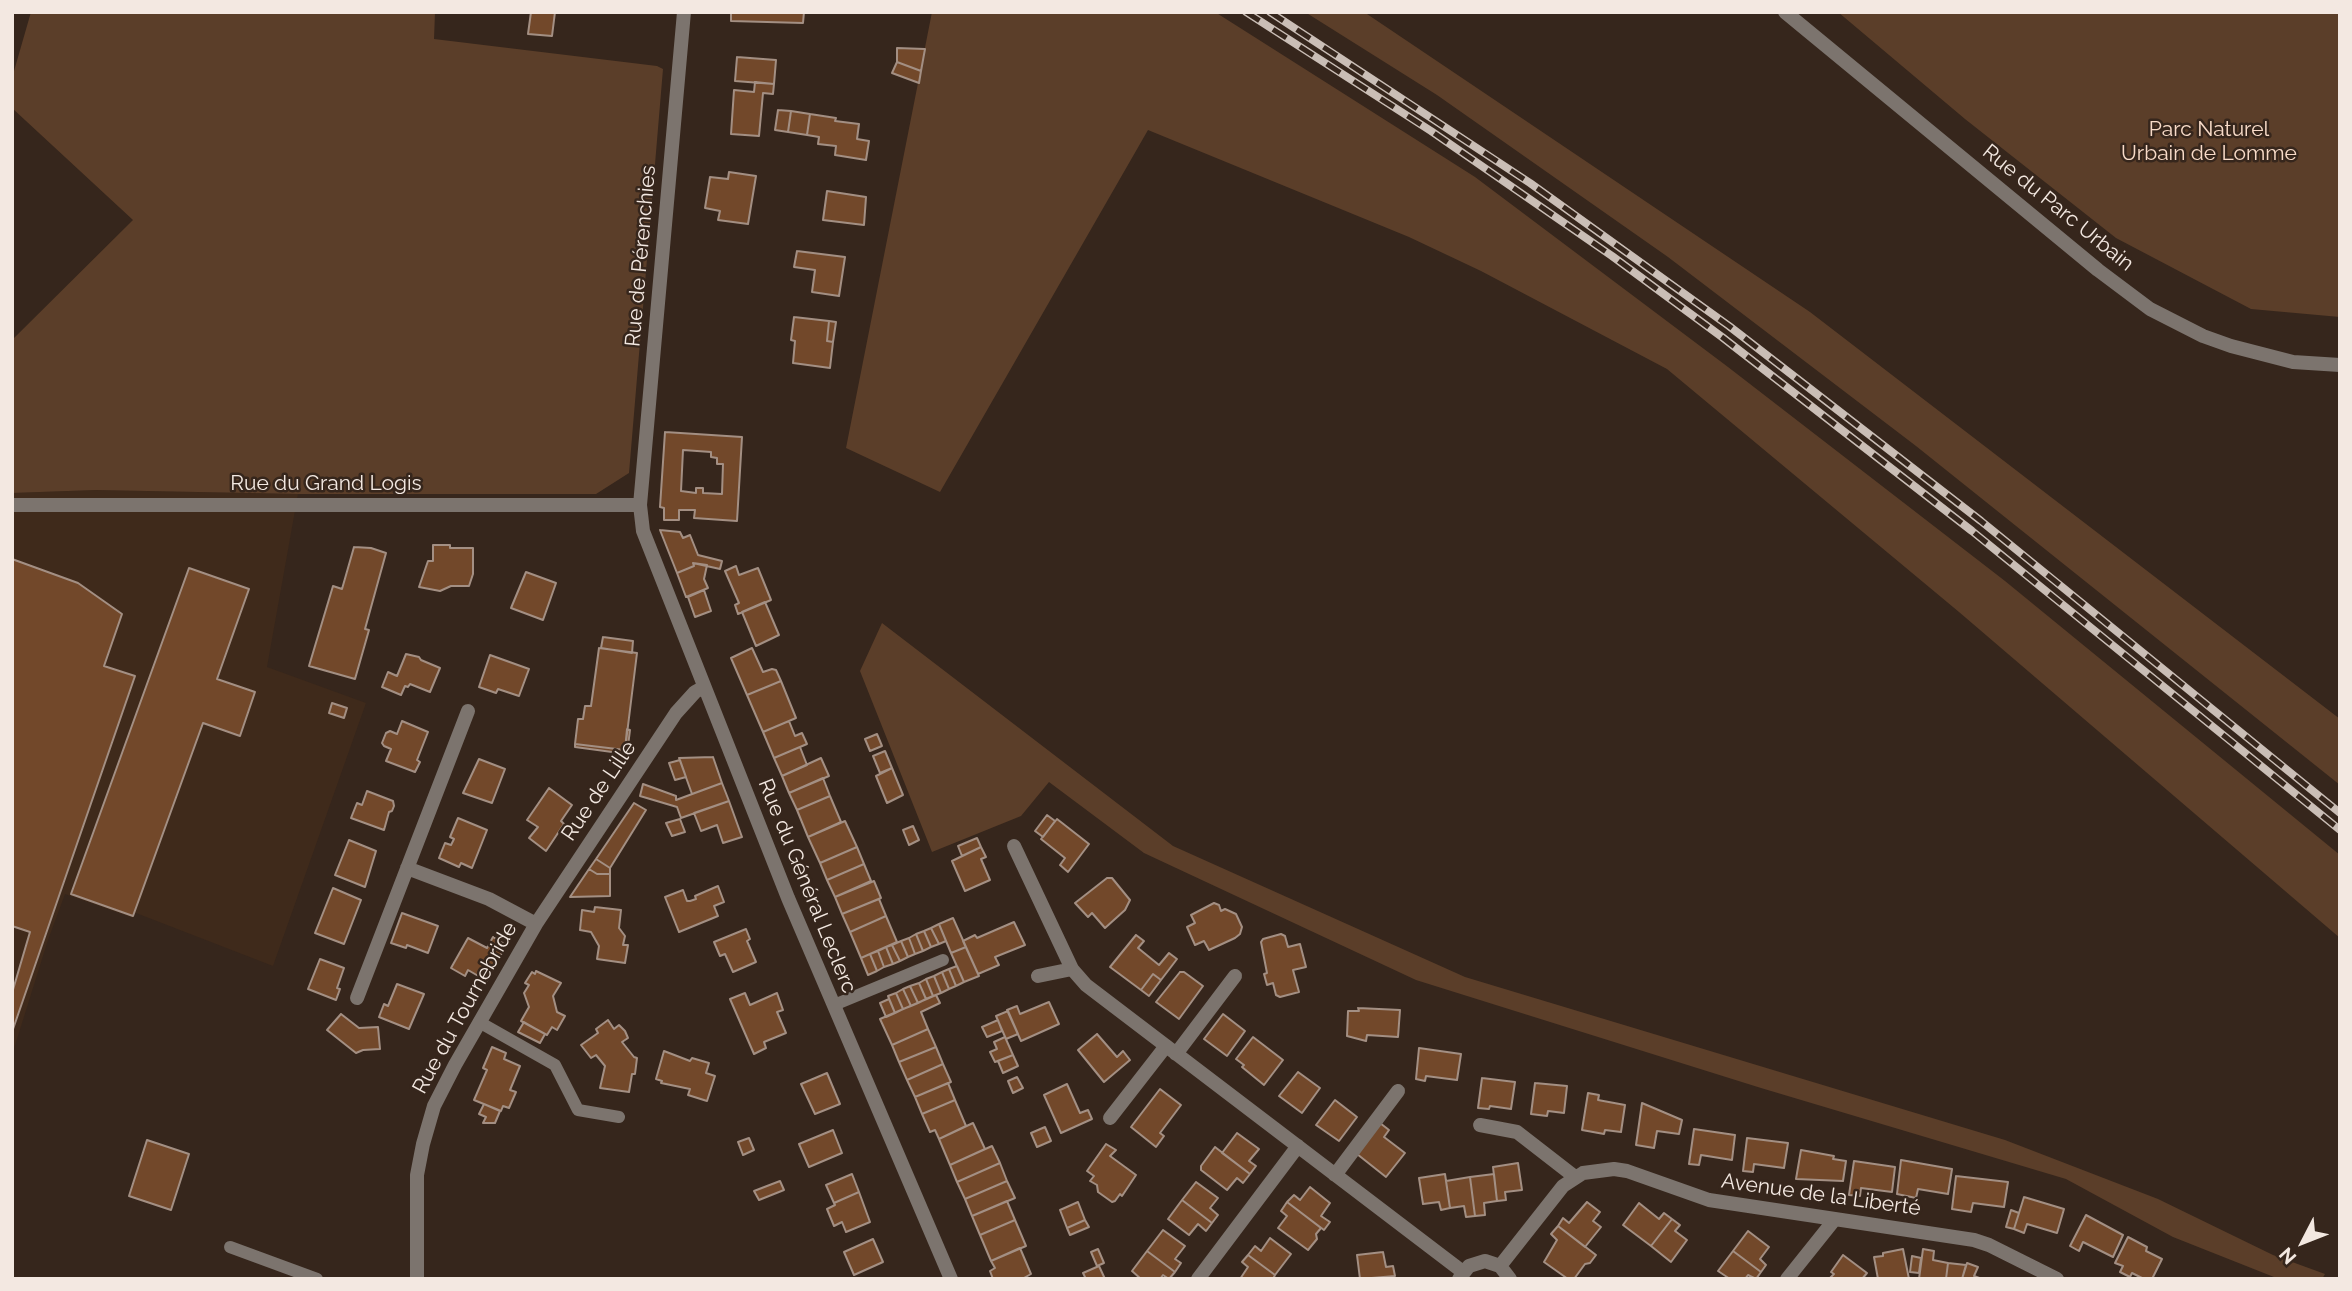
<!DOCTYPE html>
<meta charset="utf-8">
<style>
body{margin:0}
#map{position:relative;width:2352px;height:1291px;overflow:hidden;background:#36261c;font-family:Raleway,sans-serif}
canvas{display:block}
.frame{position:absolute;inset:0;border:14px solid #f3e8e1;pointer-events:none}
.north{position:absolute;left:2268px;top:1207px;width:70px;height:70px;-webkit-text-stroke:5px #36261c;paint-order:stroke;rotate:228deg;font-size:19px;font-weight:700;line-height:28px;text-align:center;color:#f3e8e1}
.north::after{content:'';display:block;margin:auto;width:24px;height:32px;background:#f3e8e1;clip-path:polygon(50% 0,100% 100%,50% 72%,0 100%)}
</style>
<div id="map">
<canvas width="2352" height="1291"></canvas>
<div class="frame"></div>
<div class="north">N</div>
</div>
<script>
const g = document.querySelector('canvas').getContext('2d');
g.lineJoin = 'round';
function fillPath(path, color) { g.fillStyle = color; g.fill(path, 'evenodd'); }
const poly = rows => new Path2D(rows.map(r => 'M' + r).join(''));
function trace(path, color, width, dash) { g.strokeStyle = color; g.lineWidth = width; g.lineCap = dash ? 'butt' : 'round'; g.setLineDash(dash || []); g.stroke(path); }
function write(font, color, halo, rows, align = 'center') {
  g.font = font + ' Raleway,sans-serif'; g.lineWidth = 5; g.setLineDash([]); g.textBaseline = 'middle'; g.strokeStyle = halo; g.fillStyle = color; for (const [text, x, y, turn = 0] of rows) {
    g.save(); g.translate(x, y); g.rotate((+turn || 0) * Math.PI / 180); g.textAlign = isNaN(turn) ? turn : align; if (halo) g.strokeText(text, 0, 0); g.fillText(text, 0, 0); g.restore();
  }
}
fillPath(poly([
 [96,490,298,494,267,667,366,703,273,966,136,913,133,918,65,894,48,940,12,1055,12,493]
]), '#3f2a1b');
fillPath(poly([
 [31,12,435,12,434,39,657,66,663,69,629,473,596,494,298,494,96,490,12,493,12,340,133,220,12,108,12,78],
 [932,12,1215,12,1475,177,1728,367,2005,581,2340,855,2340,938,1959,612,1667,369,1481,271,1409,237,1148,130,940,492,846,448],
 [1305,12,1364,12,1810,312,2340,719,2340,785,1916,446,1668,257,1437,95],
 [1838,12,2340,12,2340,317,2251,309,2116,238,1965,119],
 [882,623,1173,846,1465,977,2005,1140,2158,1199,2273,1255,2325,1274,2322,1279,2279,1279,2173,1237,2066,1179,1761,1088,1416,980,1144,853,1049,782,1021,816,932,852,860,671]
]), '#5b3e29');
const building = poly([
 [531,12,555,12,552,36,528,34,531,12],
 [731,12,804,12,803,23,731,21,731,12],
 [897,48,925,49,921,71,897,62,897,48],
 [737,57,776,60,774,84,735,81,737,57],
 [897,62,921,71,919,83,892,73,897,62],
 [755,82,774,84,773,94,763,93,759,136,731,134,734,90,754,92,755,82],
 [778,110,791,111,788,132,775,130,778,110],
 [791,111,810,114,807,135,788,132,791,111],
 [810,114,836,118,835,121,859,124,857,139,869,141,866,160,835,155,836,146,818,144,819,137,807,135,810,114],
 [729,172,756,176,748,224,718,220,720,211,705,208,710,177,728,179,729,172],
 [827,191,866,197,864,225,823,220,827,191],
 [797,251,845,257,839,296,812,292,815,270,794,267,797,251],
 [794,317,829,321,827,341,833,342,830,368,793,363,795,341,791,340,794,317],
 [829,321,836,322,833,342,827,341,829,321],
 [665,432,742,437,737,521,694,518,695,510,679,510,679,520,664,520,664,508,660,507,665,432],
 [683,450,711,452,711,457,717,458,717,464,723,464,722,494,703,493,703,488,696,488,696,493,681,491,683,450],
 [660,530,680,532,683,538,690,535,698,555,722,561,720,569,693,563,694,566,677,573,660,530],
 [433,545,450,545,450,548,473,548,473,574,469,586,451,586,440,591,419,587,428,561,433,561,433,545],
 [354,547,371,548,386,553,365,629,369,630,355,679,309,666,333,586,342,589,354,547],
 [12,559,78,583,122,614,104,666,135,676,12,1032,12,993,30,932,12,926,12,559],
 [693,563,707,565,704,579,708,588,686,597,677,573,694,566,693,563],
 [736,566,739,575,758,568,771,600,738,614,735,605,739,603,725,571,736,566],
 [189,568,249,589,217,679,255,692,240,736,203,723,133,916,71,894,189,568],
 [526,572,556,583,543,620,511,608,526,572],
 [704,590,711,611,695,617,688,597,704,590],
 [765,602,779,635,756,646,742,612,765,602],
 [603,637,633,641,632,653,601,648,603,637],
 [599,648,637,653,625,750,575,744,578,719,583,719,585,706,591,706,599,648],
 [752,648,763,672,772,669,776,670,781,681,747,695,731,658,752,648],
 [406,654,419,657,421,660,440,668,430,692,410,684,408,687,405,686,401,695,382,687,388,672,397,676,406,654],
 [490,655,529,669,519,696,498,689,496,693,479,687,490,655],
 [781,681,796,718,763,732,747,695,781,681],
 [332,703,347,708,344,718,329,713,332,703],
 [402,721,428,732,417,760,420,762,415,772,386,761,391,749,384,746,382,743,386,733,390,731,397,734,402,721],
 [789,721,795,736,802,733,807,744,774,758,763,732,789,721],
 [627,729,630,730,627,754,575,747,575,744,625,750,627,729],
 [877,734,882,746,870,751,865,739,877,734],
 [800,747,807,765,782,776,774,758,800,747],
 [885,751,892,768,880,773,873,756,885,751],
 [713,757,722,783,692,794,679,758,713,757],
 [821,758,829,776,789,793,782,776,821,758],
 [479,759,505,769,492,803,463,793,479,759],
 [680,760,686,777,675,780,669,763,680,760],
 [892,768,903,795,887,803,876,776,892,768],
 [823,778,830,796,797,810,789,793,823,778],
 [722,783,729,801,681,818,677,807,640,796,643,784,676,796,676,800,722,783],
 [549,788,572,805,561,821,564,824,546,851,529,838,538,827,527,820,549,788],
 [367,791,393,801,394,806,392,811,389,812,384,830,351,818,357,803,362,805,367,791],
 [830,796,841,822,808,837,797,810,830,796],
 [729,801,742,837,723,843,717,825,701,831,694,813,729,801],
 [634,803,646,810,610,868,596,859,634,803],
 [1047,815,1055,821,1043,837,1035,831,1047,815],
 [458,818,487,830,472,868,461,863,459,867,439,858,445,843,451,845,454,839,450,837,458,818],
 [680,819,685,832,672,836,666,823,680,819],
 [1057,819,1089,844,1068,872,1060,865,1065,858,1041,839,1057,819],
 [845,821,857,847,820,863,808,837,845,821],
 [913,826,919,840,909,845,903,830,913,826],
 [977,838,981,847,962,856,958,846,977,838],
 [349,840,376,851,365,887,335,875,349,840],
 [857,847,864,864,827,880,820,863,857,847],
 [981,847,986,857,981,859,990,880,965,891,952,861,981,847],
 [596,859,610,868,610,874,597,874,589,869,596,859],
 [864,864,871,881,835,897,827,880,864,864],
 [589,869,597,874,610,874,610,896,570,897,589,869],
 [1107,878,1112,878,1130,900,1125,910,1105,928,1092,913,1088,917,1075,903,1107,878],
 [874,881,881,898,842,914,835,897,874,881],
 [718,886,724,902,714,906,718,916,679,932,665,897,683,890,687,901,690,901,696,899,695,896,718,886],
 [333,888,361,900,344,944,315,933,333,888],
 [879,899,886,916,850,932,842,914,879,899],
 [1214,903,1219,905,1221,911,1225,909,1236,914,1242,927,1240,934,1235,938,1209,950,1204,941,1195,945,1187,927,1195,923,1191,915,1214,903],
 [595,907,621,910,619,928,625,936,623,945,628,945,625,963,597,959,599,946,591,932,580,930,582,910,594,912,595,907],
 [402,913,438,926,428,953,407,945,406,948,391,943,402,913],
 [886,916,897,942,861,958,850,932,886,916],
 [953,918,966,947,951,953,939,924,953,918],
 [1014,922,1025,945,995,957,999,965,978,974,963,941,975,935,977,938,1014,922],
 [939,924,946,941,939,944,931,928,939,924],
 [931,928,939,944,931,947,924,931,931,928],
 [746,929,750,939,747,941,756,962,733,972,725,954,720,956,714,942,746,929],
 [924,931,931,947,923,951,916,934,924,931],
 [916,934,923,951,915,954,909,938,916,934],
 [1281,934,1285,936,1288,947,1300,944,1306,967,1293,970,1299,992,1280,997,1276,995,1273,983,1267,985,1264,974,1267,973,1261,942,1263,939,1281,934],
 [1136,935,1144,941,1138,948,1159,965,1169,953,1177,959,1161,980,1153,974,1141,990,1110,967,1136,935],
 [493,937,506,945,487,981,468,970,465,976,451,968,468,938,487,948,493,937],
 [909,938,915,954,908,957,901,941,909,938],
 [901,941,908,957,900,961,892,945,901,941],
 [892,945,900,961,893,964,886,947,892,945],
 [886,947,893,964,884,967,878,951,886,947],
 [966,947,979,976,964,982,951,953,966,947],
 [878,951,884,967,877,971,870,954,878,951],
 [870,954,877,971,868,975,861,958,870,954],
 [320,959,344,968,337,988,340,989,336,1000,308,989,320,959],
 [957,966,964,982,956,986,949,969,957,966],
 [949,969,956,986,949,989,942,972,949,969],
 [536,971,561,983,553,996,557,1012,565,1016,557,1030,552,1027,547,1035,521,1021,529,1007,524,993,529,985,525,983,532,972,535,974,536,971],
 [942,972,949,989,941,993,934,976,942,972],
 [1180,972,1184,972,1203,986,1179,1019,1156,1002,1180,972],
 [1153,974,1161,980,1149,996,1141,990,1153,974],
 [934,976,941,993,933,996,926,979,934,976],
 [926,979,933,996,926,999,919,983,926,979],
 [919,983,926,999,918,1003,910,986,919,983],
 [397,984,424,994,409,1029,379,1017,384,1004,388,1006,397,984],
 [910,986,918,1003,911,1006,903,989,910,986],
 [903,989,911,1006,903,1009,896,993,903,989],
 [745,993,750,1005,777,993,783,1010,777,1012,786,1033,764,1042,766,1048,754,1054,730,999,745,993],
 [896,993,903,1009,895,1013,888,996,896,993],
 [936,995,940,1003,921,1012,928,1029,892,1045,880,1019,936,995],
 [889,999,895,1013,886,1017,880,1003,889,999],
 [1049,1002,1059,1024,1021,1041,1007,1010,1017,1006,1020,1014,1049,1002],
 [1358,1008,1400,1010,1398,1037,1367,1035,1366,1041,1347,1036,1348,1011,1359,1011,1358,1008],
 [1008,1011,1018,1034,1006,1039,996,1016,1008,1011],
 [341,1014,359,1028,378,1027,380,1049,363,1050,356,1053,327,1030,341,1014],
 [1223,1014,1245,1031,1227,1056,1204,1039,1223,1014],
 [608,1020,614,1029,619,1025,625,1031,628,1038,622,1042,634,1057,637,1058,635,1074,632,1074,629,1092,600,1088,605,1066,596,1055,591,1058,581,1045,598,1033,596,1029,608,1020],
 [998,1020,1002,1031,987,1037,982,1027,998,1020],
 [524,1022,545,1034,540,1043,518,1032,524,1022],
 [928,1029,936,1047,899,1062,892,1045,928,1029],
 [1097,1034,1117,1057,1123,1051,1130,1060,1104,1082,1078,1050,1097,1034],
 [1005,1037,1013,1055,995,1062,990,1052,997,1049,994,1042,1005,1037],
 [1253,1037,1283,1060,1264,1085,1242,1067,1244,1065,1236,1059,1253,1037],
 [492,1047,506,1053,504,1059,520,1066,510,1090,516,1092,509,1108,503,1106,501,1111,474,1100,487,1070,483,1068,492,1047],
 [936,1047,943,1064,907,1080,899,1062,936,1047],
 [1419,1048,1461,1054,1457,1080,1426,1076,1425,1081,1416,1079,1419,1048],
 [664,1051,690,1061,692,1058,709,1063,706,1073,715,1076,707,1101,688,1095,690,1089,661,1083,662,1081,656,1079,664,1051],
 [1013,1055,1018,1066,1003,1073,998,1061,1013,1055],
 [943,1064,951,1082,915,1097,907,1080,943,1064],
 [1298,1072,1320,1088,1302,1113,1279,1096,1298,1072],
 [827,1073,840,1104,815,1114,801,1084,827,1073],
 [1017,1077,1023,1088,1013,1093,1008,1081,1017,1077],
 [1482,1078,1515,1082,1511,1109,1490,1106,1489,1109,1478,1108,1482,1078],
 [948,1083,955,1100,922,1114,915,1097,948,1083],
 [1535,1083,1567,1086,1564,1113,1548,1111,1547,1116,1531,1114,1535,1083],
 [1067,1084,1080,1113,1088,1110,1092,1119,1061,1133,1044,1095,1067,1084],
 [1160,1089,1181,1105,1160,1133,1164,1136,1156,1147,1131,1127,1160,1089],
 [1588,1093,1599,1095,1598,1100,1625,1105,1621,1132,1605,1130,1604,1134,1582,1130,1588,1093],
 [955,1100,966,1126,939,1139,935,1130,930,1132,922,1114,955,1100],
 [1335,1100,1357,1117,1339,1141,1316,1125,1335,1100],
 [1642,1103,1682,1120,1679,1134,1657,1131,1654,1148,1636,1145,1642,1103],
 [484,1104,500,1111,495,1123,483,1123,486,1117,479,1114,484,1104],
 [973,1123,985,1149,950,1165,939,1139,973,1123],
 [1380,1123,1389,1130,1384,1137,1405,1153,1386,1177,1357,1154,1380,1123],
 [1045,1127,1051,1141,1037,1147,1031,1133,1045,1127],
 [1694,1129,1735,1135,1732,1160,1701,1155,1699,1165,1689,1164,1694,1129],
 [833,1130,842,1153,809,1167,799,1144,833,1130],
 [1237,1133,1259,1149,1249,1161,1256,1166,1250,1174,1222,1153,1237,1133],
 [749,1138,754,1150,743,1155,738,1142,749,1138],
 [1747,1138,1788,1143,1784,1168,1754,1164,1753,1172,1743,1171,1747,1138],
 [147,1140,189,1154,171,1210,129,1196,147,1140],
 [1106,1144,1116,1150,1110,1156,1136,1175,1122,1196,1120,1194,1115,1201,1112,1202,1098,1192,1097,1185,1090,1181,1094,1176,1087,1171,1106,1144],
 [992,1146,1000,1163,957,1182,950,1165,992,1146],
 [1215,1147,1250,1174,1243,1183,1237,1178,1227,1190,1201,1170,1201,1166,1215,1147],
 [1801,1150,1834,1156,1833,1159,1846,1161,1843,1181,1796,1179,1801,1150],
 [1901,1160,1952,1169,1948,1194,1918,1189,1916,1198,1897,1194,1901,1160],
 [1854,1161,1895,1167,1892,1192,1861,1188,1860,1196,1849,1195,1854,1161],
 [1000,1163,1007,1181,965,1199,957,1182,1000,1163],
 [1518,1163,1522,1190,1505,1192,1506,1200,1497,1201,1493,1167,1518,1163],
 [852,1174,859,1192,834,1203,826,1185,852,1174],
 [1445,1174,1450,1208,1441,1210,1439,1202,1423,1204,1419,1178,1445,1174],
 [1494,1174,1497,1201,1484,1203,1485,1215,1475,1216,1470,1177,1494,1174],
 [1956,1176,2008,1182,2004,1207,1973,1203,1971,1212,1952,1209,1956,1176],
 [1470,1177,1475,1216,1466,1217,1464,1206,1450,1208,1446,1181,1470,1177],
 [780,1181,784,1190,759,1200,754,1191,780,1181],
 [1007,1181,1015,1198,972,1216,965,1199,1007,1181],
 [1196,1182,1218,1198,1210,1208,1218,1215,1212,1223,1182,1200,1196,1182],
 [1310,1187,1330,1203,1321,1216,1330,1222,1324,1230,1287,1202,1294,1195,1300,1200,1310,1187],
 [859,1192,870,1222,846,1232,842,1222,834,1226,827,1209,835,1205,834,1203,859,1192],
 [2024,1197,2064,1209,2057,1233,2027,1224,2024,1233,2014,1229,2024,1197],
 [1182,1200,1212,1223,1206,1231,1198,1224,1189,1235,1168,1219,1182,1200],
 [1007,1201,1015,1220,980,1235,972,1216,1007,1201],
 [1078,1202,1085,1220,1067,1228,1060,1210,1078,1202],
 [1287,1202,1321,1228,1316,1234,1317,1239,1308,1250,1278,1228,1287,1216,1281,1211,1287,1202],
 [1587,1202,1600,1212,1593,1221,1601,1227,1585,1247,1558,1226,1563,1218,1569,1223,1587,1202],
 [1639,1203,1659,1219,1664,1213,1672,1219,1651,1246,1623,1225,1639,1203],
 [2011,1210,2019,1213,2014,1229,2006,1227,2011,1210],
 [2086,1215,2123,1235,2113,1257,2083,1242,2079,1251,2070,1246,2086,1215],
 [1672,1219,1680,1225,1675,1231,1687,1240,1671,1262,1651,1246,1672,1219],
 [1015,1220,1026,1246,991,1261,980,1235,1015,1220],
 [1085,1220,1089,1227,1070,1235,1067,1228,1085,1220],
 [1558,1226,1596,1255,1590,1263,1585,1264,1574,1279,1568,1279,1544,1262,1557,1240,1551,1234,1558,1226],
 [1163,1230,1185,1246,1175,1259,1181,1263,1175,1272,1147,1251,1163,1230],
 [1748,1231,1769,1247,1760,1259,1766,1265,1761,1272,1733,1251,1748,1231],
 [2128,1237,2147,1247,2146,1251,2162,1259,2152,1279,2144,1279,2132,1273,2130,1277,2120,1272,2123,1266,2115,1263,2128,1237],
 [1270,1238,1291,1254,1275,1275,1248,1255,1255,1246,1261,1251,1270,1238],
 [873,1239,883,1262,854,1275,844,1252,873,1239],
 [1020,1248,1031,1274,1022,1279,993,1279,990,1271,995,1268,991,1261,1020,1248],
 [1098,1249,1104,1263,1097,1266,1091,1252,1098,1249],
 [1903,1249,1909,1279,1878,1279,1874,1257,1883,1256,1883,1253,1903,1249],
 [1923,1249,1934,1251,1933,1260,1948,1263,1946,1279,1919,1279,1923,1249],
 [1147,1251,1175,1272,1169,1279,1163,1275,1160,1279,1141,1279,1132,1271,1147,1251],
 [1733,1251,1761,1272,1756,1279,1748,1275,1745,1279,1730,1279,1718,1271,1733,1251],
 [1383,1252,1386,1267,1393,1266,1395,1276,1360,1279,1357,1255,1383,1252],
 [1248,1255,1275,1275,1273,1279,1240,1279,1248,1267,1242,1262,1248,1255],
 [1843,1255,1867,1273,1862,1279,1829,1279,1834,1274,1831,1272,1843,1255],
 [1912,1256,1921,1258,1919,1273,1910,1272,1912,1256],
 [1948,1263,1966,1265,1962,1279,1946,1279,1948,1263],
 [1967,1263,1978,1267,1974,1276,1982,1279,1962,1279,1967,1263],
 [1099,1266,1105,1279,1086,1279,1083,1273,1099,1266]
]);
fillPath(building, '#72482a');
trace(building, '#a38f83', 2);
trace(poly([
 [834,1005,943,960],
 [479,1022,555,1065,578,1110,619,1117],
 [230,1247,317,1279]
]), '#7c746e', 12);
trace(poly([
 [684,12,640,505,643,531,788,898,951,1279],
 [1785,12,2098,270,2150,309,2203,336,2231,346,2293,362,2340,365],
 [12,505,640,505],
 [1014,846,1072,969,1086,985,1463,1272],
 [407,868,489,899,536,924],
 [1038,976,1072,969],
 [357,998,468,711],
 [1176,1054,1235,976],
 [1110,1118,1166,1046],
 [1480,1125,1517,1132,1575,1177],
 [1335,1175,1398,1091],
 [1500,1266,1563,1186,1583,1173,1614,1169,1627,1171,1709,1200,1974,1240,1989,1245,2057,1279],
 [417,1279,417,1175,423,1144,434,1106,455,1065,536,924,676,713,695,692,704,687],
 [1198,1279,1298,1146],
 [1459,1279,1469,1266,1485,1261,1500,1266,1510,1279],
 [1787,1279,1835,1219]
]), '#7c746e', 14);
const rail = poly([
 [1246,12,1431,131,1612,256,1722,337,1972,531,2340,830],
 [1270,12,1530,183,1729,326,1981,521,2340,813]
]);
trace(rail, '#cabeb6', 8);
trace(rail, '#36261c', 5, [16]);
write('21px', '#f8dbc8', '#36261c', [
 ["Parc Naturel",2209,130],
 ["Urbain de Lomme",2209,154]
]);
write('21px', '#f3e8e1', '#36261c', [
 ["Rue du Parc Urbain",2058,208,39],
 ["Rue de Pérenchies",641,256,-85],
 ["Rue du Grand Logis",326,484],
 ["Rue de Lille",599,791,-56],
 ["Rue du Général Leclerc",807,886,68],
 ["Rue du Tournebride",465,1008,-61],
 ["Avenue de la Liberté",1821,1195,8]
]);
</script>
